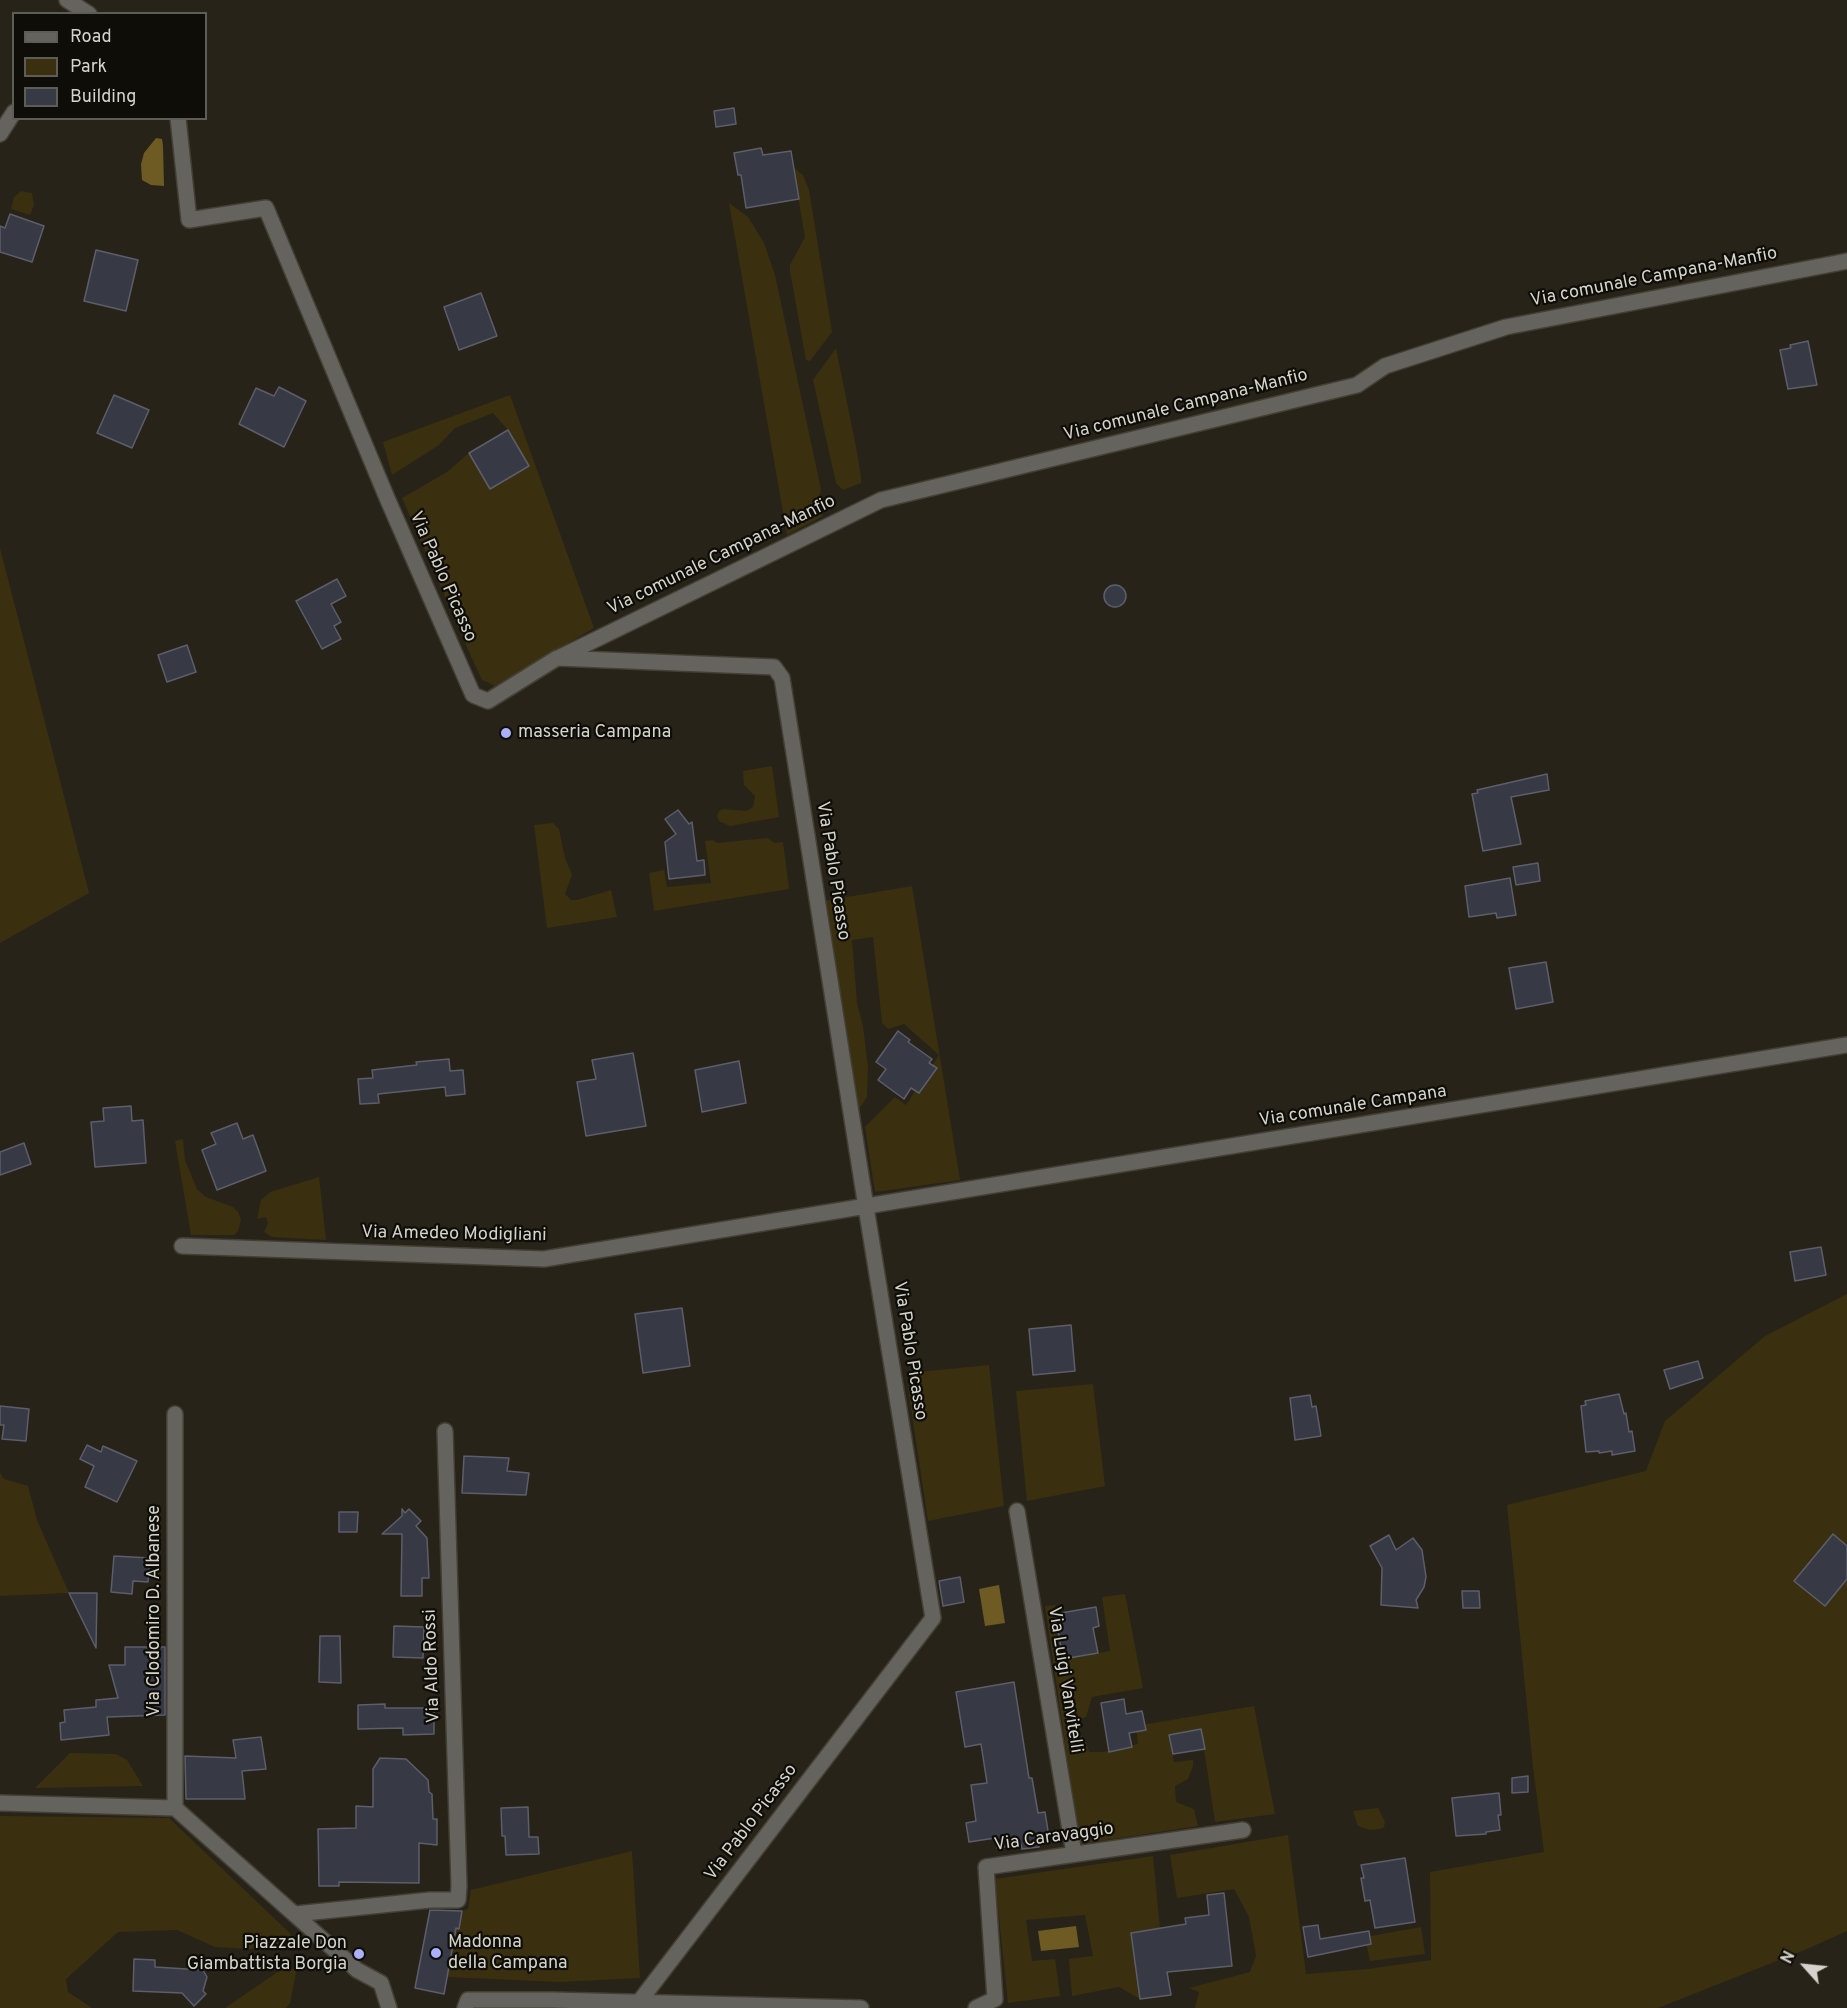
<!DOCTYPE html>
<style>
body{margin:0}
#map{position:relative;width:1847px;height:2008px;overflow:hidden;background:#272318;font-family:Overpass,sans-serif}
canvas{display:block}
.legend{position:absolute;left:12px;top:12px;width:195px;height:108px;box-sizing:border-box;background:#0f0d08;border:2px solid #5e5c56;margin:0;padding:8px 10px;list-style:none;font-size:18px;color:#d5d3cb}
.legend li{display:flex;align-items:center;gap:12px;height:30px}
.legend b{width:30px;border:2px solid #5e5c56}
.north{position:absolute;left:1775px;top:1936px;width:60px;height:60px;-webkit-text-stroke:4px #0f0d08;paint-order:stroke;rotate:297deg;font-size:16px;font-weight:700;line-height:24px;text-align:center;color:#d5d3cb}
.north::after{content:'';display:block;margin:auto;width:21px;height:27px;background:#d5d3cb;clip-path:polygon(50% 0,100% 100%,50% 72%,0 100%)}
</style>
<div id="map">
<canvas width="1847" height="2008"></canvas>
<ul class="legend">
<li><b style="height:8px;background:#65635d"></b>Road</li>
<li><b style="height:16px;background:#3a300f"></b>Park</li>
<li><b style="height:16px;background:#373944"></b>Building</li>
</ul>
<div class="north">N</div>
</div>
<script>
const g = document.querySelector('canvas').getContext('2d');
g.lineJoin = 'round';
function fillPath(path, color) { g.fillStyle = color; g.fill(path, 'evenodd'); }
const poly = rows => new Path2D(rows.map(r => 'M' + r).join(''));
function trace(path, color, width, dash) { g.strokeStyle = color; g.lineWidth = width; g.lineCap = dash ? 'butt' : 'round'; g.setLineDash(dash || []); g.stroke(path); }
function write(font, color, halo, rows, align = 'center') {
  g.font = font + ' Overpass,sans-serif'; g.lineWidth = 4.5; g.setLineDash([]); g.textBaseline = 'middle'; g.strokeStyle = halo; g.fillStyle = color; for (const [text, x, y, turn = 0] of rows) {
    g.save(); g.translate(x, y); g.rotate((+turn || 0) * Math.PI / 180); g.textAlign = isNaN(turn) ? turn : align; if (halo) g.strokeText(text, 0, 0); g.fillText(text, 0, 0); g.restore();
  }
}
fillPath(poly([
 [793,167,803,175,809,190,832,332,810,361,806,360,790,271,790,265,805,237],
 [21,191,32,193,34,205,30,215,11,209,14,197],
 [729,203,748,217,764,243,775,275,821,489,819,500,823,516,787,535],
 [836,348,857,452,861,477,861,483,843,490,836,483,813,380],
 [510,395,594,628,495,686,482,680,474,663,402,498,447,472,469,453,490,489,529,466,508,430,493,413,455,428,439,445,392,475,383,442],
 [0,548,89,893,0,943],
 [772,766,779,817,730,826,719,821,717,816,719,811,723,809,746,811,753,807,755,796,744,785,743,771],
 [553,823,559,829,565,858,572,875,565,894,571,900,577,900,611,890,617,917,547,928,534,825],
 [767,838,775,843,783,842,789,889,654,911,649,873,664,870,667,887,711,883,705,841,713,840,717,843],
 [912,886,960,1180,875,1192,865,1127,895,1097,906,1105,939,1055,904,1024,888,1029,882,1023,873,937,852,940,857,1003,863,1026,868,1068,867,1097,859,1109,823,901],
 [183,1139,185,1160,197,1189,206,1197,233,1207,238,1212,241,1220,238,1231,234,1235,191,1235,175,1141],
 [319,1177,326,1240,272,1237,264,1232,268,1223,266,1217,257,1219,261,1200,270,1192],
 [1847,1294,1847,1931,1807,1949,1658,2008,1195,2008,1199,1992,1189,1988,1250,1972,1256,1956,1249,1917,1234,1889,1177,1898,1170,1855,1288,1835,1306,1974,1368,1969,1431,1960,1430,1872,1544,1852,1533,1767,1507,1505,1646,1471,1665,1421,1765,1336],
 [989,1365,1004,1506,928,1521,908,1388,913,1383,919,1372],
 [1093,1384,1105,1486,1027,1501,1016,1391],
 [0,1473,4,1479,28,1486,37,1520,69,1593,0,1596],
 [1125,1594,1143,1688,1092,1697,1086,1717,1070,1722,1073,1729,1085,1739,1089,1752,1103,1752,1138,1744,1136,1726,1254,1706,1275,1814,1215,1822,1201,1729,1169,1735,1174,1762,1193,1760,1193,1766,1188,1779,1175,1786,1176,1802,1194,1809,1198,1826,1080,1844,1045,1606,1055,1605,1064,1659,1110,1651,1102,1597],
 [70,1753,116,1754,127,1760,143,1786,35,1788],
 [1378,1808,1385,1822,1384,1827,1381,1829,1370,1830,1358,1826,1353,1811],
 [0,1816,169,1818,297,1940,273,1946,250,1949,215,1947,177,1930,118,1932,66,1979,68,1992,92,2008,0,2008],
 [632,1851,640,1978,560,1982,446,1977,456,1928,459,1928,462,1911,468,1909,471,1890],
 [1153,1856,1160,1929,1131,1934,1140,1999,1119,1987,1072,1996,1069,1959,1093,1956,1085,1915,1026,1920,1032,1961,1055,1959,1060,1996,1008,2003,995,1879],
 [1421,1927,1425,1954,1370,1961,1365,1937],
 [297,1968,290,2003,286,2008,225,2008,279,1971]
]), '#3a300f');
fillPath(poly([
 [156,138,162,139,163,146,164,186,151,185,142,180,141,164,144,153],
 [999,1585,1005,1623,985,1626,979,1589],
 [1076,1926,1079,1947,1041,1951,1038,1931]
]), '#6d5b23');
const building = poly([
 [734,108,736,124,716,127,714,111,734,108],
 [761,148,763,155,791,151,799,199,746,208,741,175,738,175,734,153,761,148],
 [10,214,44,226,32,262,0,252,0,226,5,228,10,214],
 [96,250,138,260,126,311,84,301,96,250],
 [481,293,497,336,459,350,444,307,481,293],
 [1808,341,1817,385,1788,389,1780,350,1791,348,1790,345,1808,341],
 [279,387,306,401,284,447,239,424,256,388,274,396,279,387],
 [114,395,149,410,132,448,97,433,114,395],
 [508,430,529,466,490,489,469,453,508,430],
 [337,579,346,596,331,604,341,622,334,626,341,639,322,649,296,601,337,579],
 '1104 596a11 11 0 1 1 22 0a11 11 0 1 1-22 0Z',
 [187,645,196,672,167,682,158,655,187,645],
 [1547,774,1549,790,1511,797,1521,844,1483,851,1472,794,1478,793,1477,790,1547,774],
 [678,810,689,824,692,822,697,861,704,860,705,875,669,879,665,842,676,834,665,819,678,810],
 [1538,863,1540,881,1516,885,1513,867,1538,863],
 [1510,878,1516,915,1497,918,1496,913,1469,917,1465,886,1510,878],
 [1546,962,1553,1002,1516,1009,1509,968,1546,962],
 [898,1031,910,1040,908,1042,932,1059,929,1063,937,1068,919,1093,911,1088,904,1099,878,1080,886,1069,876,1062,898,1031],
 [633,1053,646,1126,586,1136,577,1082,596,1079,592,1060,633,1053],
 [449,1059,450,1071,463,1070,465,1094,446,1096,445,1087,378,1094,379,1103,360,1104,358,1079,373,1078,372,1070,417,1065,416,1062,449,1059],
 [739,1061,746,1103,702,1112,695,1070,739,1061],
 [131,1106,132,1121,143,1120,146,1163,95,1167,91,1122,104,1121,103,1108,131,1106],
 [237,1123,243,1139,253,1135,266,1171,217,1190,202,1150,216,1144,211,1133,237,1123],
 [24,1143,31,1164,0,1175,0,1152,24,1143],
 [1821,1247,1826,1275,1795,1281,1790,1252,1821,1247],
 [682,1308,690,1366,643,1373,635,1314,682,1308],
 [1071,1325,1075,1371,1033,1375,1029,1329,1071,1325],
 [1698,1361,1703,1378,1670,1389,1664,1370,1698,1361],
 [1619,1394,1624,1414,1626,1413,1629,1432,1632,1431,1635,1451,1612,1455,1612,1451,1599,1453,1599,1451,1586,1452,1581,1406,1586,1405,1585,1401,1619,1394],
 [1310,1395,1312,1407,1316,1406,1321,1436,1295,1440,1290,1398,1310,1395],
 [0,1406,29,1409,26,1441,2,1439,4,1425,0,1425,0,1406],
 [87,1445,101,1452,103,1446,137,1461,117,1502,85,1487,94,1466,80,1459,87,1445],
 [464,1456,509,1458,507,1471,529,1473,526,1495,462,1493,464,1456],
 [402,1509,405,1513,409,1509,421,1521,416,1526,427,1538,429,1578,422,1578,422,1596,401,1596,402,1534,382,1534,402,1516,402,1509],
 [339,1512,358,1512,357,1532,339,1532,339,1512],
 [1833,1534,1847,1546,1847,1579,1825,1606,1794,1581,1833,1534],
 [1389,1535,1396,1550,1413,1538,1422,1550,1426,1577,1424,1587,1416,1600,1418,1608,1381,1605,1382,1568,1370,1546,1389,1535],
 [114,1556,150,1558,148,1582,133,1581,132,1594,111,1592,114,1556],
 [960,1577,964,1602,943,1606,939,1581,960,1577],
 [1462,1591,1479,1591,1480,1608,1463,1608,1462,1591],
 [69,1593,97,1593,96,1648,69,1593],
 [1096,1607,1099,1626,1093,1628,1098,1653,1063,1659,1055,1614,1096,1607],
 [394,1626,424,1627,423,1658,393,1657,394,1626],
 [320,1636,340,1636,341,1683,319,1682,320,1636],
 [125,1647,165,1647,165,1715,107,1717,109,1735,61,1740,60,1723,65,1722,64,1710,96,1707,96,1700,118,1698,109,1665,125,1665,125,1647],
 [1014,1682,1029,1778,1032,1778,1038,1813,1045,1812,1049,1837,1038,1839,1039,1847,1022,1849,1021,1844,997,1848,995,1838,969,1842,966,1823,976,1821,971,1785,987,1783,981,1744,965,1747,956,1692,1014,1682],
 [1124,1699,1126,1714,1142,1711,1146,1730,1129,1733,1132,1747,1109,1752,1101,1703,1124,1699],
 [385,1704,385,1708,434,1708,434,1734,403,1735,403,1728,358,1729,358,1705,385,1704],
 [1201,1729,1205,1749,1173,1754,1169,1735,1201,1729],
 [261,1737,266,1769,242,1771,245,1799,186,1799,185,1756,236,1758,233,1740,261,1737],
 [380,1758,406,1759,428,1780,429,1792,432,1794,433,1819,437,1819,437,1845,419,1843,419,1883,339,1882,339,1886,319,1886,318,1829,356,1828,356,1806,373,1807,373,1769,380,1758],
 [1528,1776,1528,1792,1512,1793,1512,1778,1528,1776],
 [1499,1793,1501,1815,1498,1815,1500,1830,1486,1832,1486,1834,1456,1836,1452,1798,1499,1793],
 [528,1807,529,1837,538,1837,539,1854,506,1855,505,1836,502,1836,501,1808,528,1807],
 [1405,1858,1415,1922,1375,1928,1370,1900,1365,1901,1361,1878,1364,1878,1361,1865,1405,1858],
 [1224,1893,1232,1966,1167,1972,1171,1995,1140,1999,1131,1933,1186,1924,1185,1918,1209,1915,1207,1895,1224,1893],
 [430,1910,462,1911,459,1929,456,1928,444,1994,415,1988,430,1910],
 [1318,1925,1320,1939,1369,1931,1371,1944,1308,1957,1303,1927,1318,1925],
 [134,1959,155,1960,155,1967,203,1970,207,1977,203,1991,206,1994,194,2006,182,1993,133,1991,134,1959]
]);
fillPath(building, '#373944');
trace(building, '#5d5e6b', 1.5);
const minor = poly([
 [67,0,89,14],
 [178,118,189,220,266,208,387,498,473,695,488,701,557,658,774,667,782,678,866,1207,933,1618,639,2002],
 [0,134,14,112],
 [560,657,881,500,1357,385,1385,366,1506,327,1847,261],
 [182,1246,544,1259,1847,1045],
 [1017,1511,1074,1854],
 [0,1803,175,1808,357,1970,381,1983,389,2008],
 [175,1808,175,1414],
 [295,1914,430,1900,458,1900,459,1886,445,1431],
 [465,2008,468,2000,552,2000,861,2008],
 [976,2008,995,1999,986,1867,1243,1830]
]);
trace(minor, '#433f35', 18);
trace(minor, '#65635d', 15);
for (const [x, y, r, color] of [
 [506,733,6,"#aab0fb"],
 [436,1953,6,"#aab0fb"],
 [359,1954,6,"#aab0fb"]
]) { const dot = new Path2D(); dot.arc(x, y, r, 0, 2 * Math.PI); g.fillStyle = color; g.fill(dot); trace(dot, '#0f0d08', 2); }
write('18px', '#d5d3cb', '#0f0d08', [
 ["Via comunale Campana-Manfio",1654,278,-11],
 ["Via comunale Campana-Manfio",1186,406,-14],
 ["Via comunale Campana-Manfio",722,556,-26],
 ["Via Pablo Picasso",442,577,66],
 ["Via Pablo Picasso",832,871,81],
 ["Via comunale Campana",1353,1107,-9],
 ["Via Amedeo Modigliani",454,1235,1],
 ["Via Pablo Picasso",909,1351,81],
 ["Via Clodomiro D. Albanese",155,1611,-90],
 ["Via Aldo Rossi",433,1666,-92],
 ["Via Luigi Vanvitelli",1064,1680,81],
 ["Via Pablo Picasso",752,1823,-53],
 ["Via Caravaggio",1054,1838,-8]
]);
write('18px', '#d5d3cb', '#0f0d08', [
 ["masseria Campana",518,733],
 ["Madonna",448,1943],
 ["della Campana",448,1964],
 ["Piazzale Don",347,1944,"right"],
 ["Giambattista Borgia",347,1965,"right"]
], 'left');
</script>
